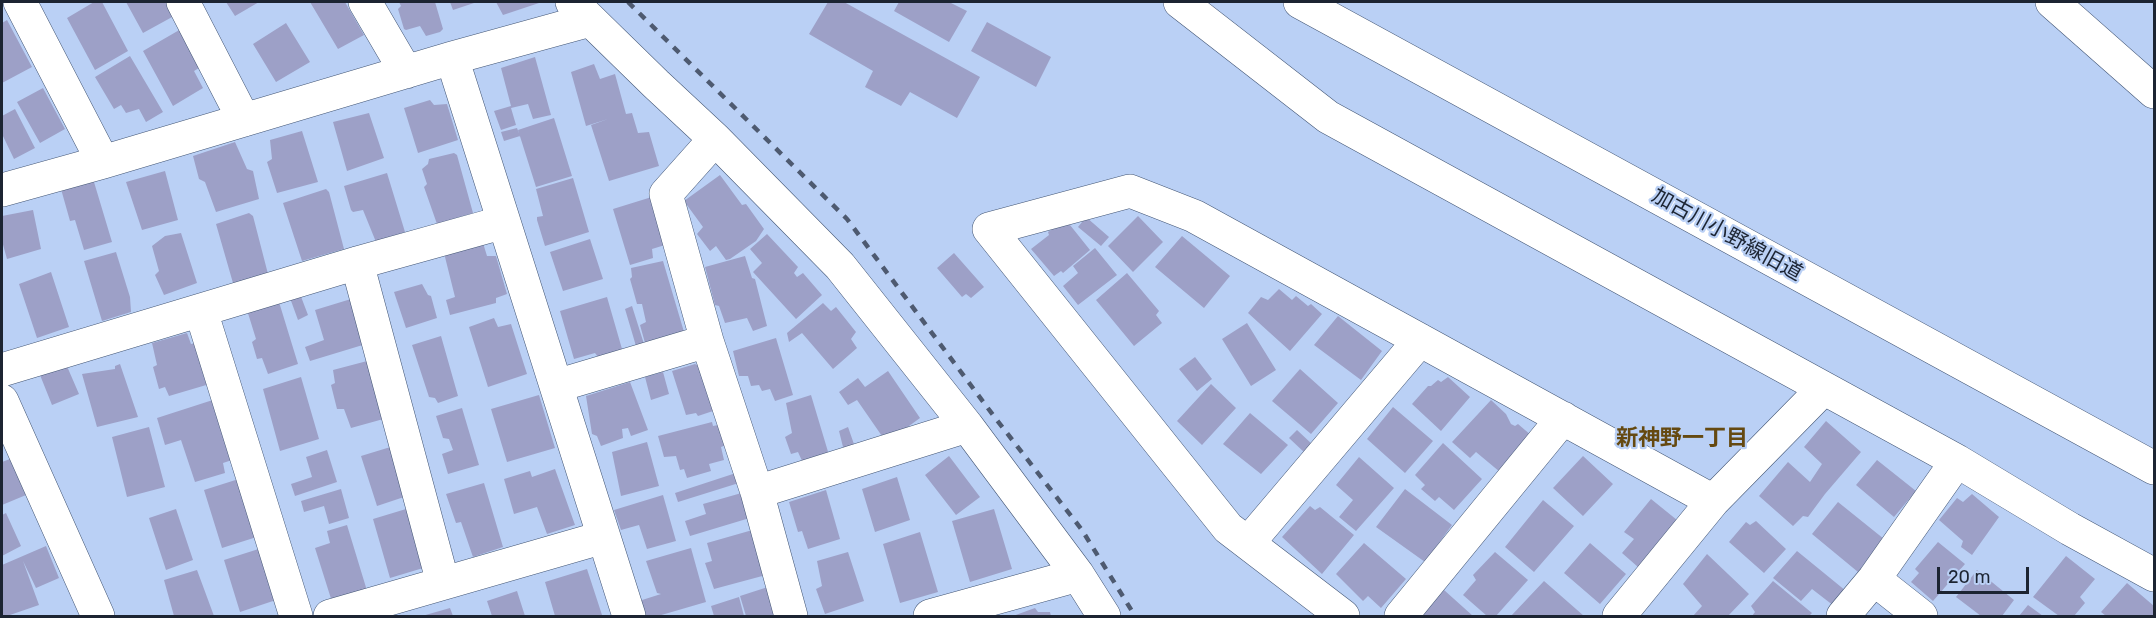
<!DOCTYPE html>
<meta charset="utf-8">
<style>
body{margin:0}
#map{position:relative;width:2156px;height:618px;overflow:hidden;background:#bad0f5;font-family:Rubik,sans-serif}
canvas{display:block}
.frame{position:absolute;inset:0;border:3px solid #1c2432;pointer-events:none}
.scale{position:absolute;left:1937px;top:567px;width:92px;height:27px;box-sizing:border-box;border:3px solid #1c2432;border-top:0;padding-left:8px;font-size:18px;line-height:21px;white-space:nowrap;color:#1c2432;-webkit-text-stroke:4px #bad0f5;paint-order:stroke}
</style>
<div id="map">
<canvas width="2156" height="618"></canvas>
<div class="frame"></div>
<div class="scale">20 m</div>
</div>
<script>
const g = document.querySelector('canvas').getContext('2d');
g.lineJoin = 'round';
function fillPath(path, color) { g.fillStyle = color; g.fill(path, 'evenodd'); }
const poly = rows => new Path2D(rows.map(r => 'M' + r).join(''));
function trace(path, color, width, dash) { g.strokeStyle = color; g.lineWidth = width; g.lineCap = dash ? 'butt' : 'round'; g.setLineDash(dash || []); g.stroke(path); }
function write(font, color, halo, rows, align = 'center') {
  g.font = font + ' Rubik,"Noto Sans JP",sans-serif'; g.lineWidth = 4.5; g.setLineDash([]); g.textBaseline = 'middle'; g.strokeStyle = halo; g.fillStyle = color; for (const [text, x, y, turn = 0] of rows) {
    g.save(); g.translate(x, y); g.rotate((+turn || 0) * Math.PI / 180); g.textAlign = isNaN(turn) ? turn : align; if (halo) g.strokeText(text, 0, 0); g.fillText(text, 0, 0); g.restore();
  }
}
fillPath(poly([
 [94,2,102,2,128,51,95,70,67,18],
 [126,2,166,2,174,16,143,33],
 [226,2,259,2,235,16],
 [310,2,345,2,364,35,338,49],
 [399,2,435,2,443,29,440,32,426,36,420,26,406,30,404,29,398,9,401,6],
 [450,2,477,2,453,10],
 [496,2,542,2,503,15],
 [828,2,844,2,980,77,957,118,910,92,901,106,865,87,873,71,809,34],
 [899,2,949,2,967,11,949,42,894,11],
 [7,20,32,67,2,83,2,23],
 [987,22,1051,57,1036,87,971,51],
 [286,23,310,62,276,82,253,44],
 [188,25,209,62,194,71,203,88,173,106,143,51],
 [130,56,163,112,146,122,139,109,126,113,121,105,114,109,95,77],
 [535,57,551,115,533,119,528,104,511,108,516,125,501,130,494,111,511,106,501,68],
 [594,64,600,79,615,74,626,114,632,113,638,133,649,132,659,166,609,181,591,125,608,119,586,126,571,72],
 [43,88,65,129,40,143,17,102],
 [430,100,434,105,447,104,458,140,418,153,404,108],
 [15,109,35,148,14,159,2,134,2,116],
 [369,113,384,158,347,171,333,122],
 [554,118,572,176,536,187,518,130],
 [517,128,520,136,504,141,501,132],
 [302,131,318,182,277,193,267,162,272,159,270,140],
 [235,142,247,169,253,171,259,199,216,212,205,182,199,179,193,156],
 [454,153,457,155,473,213,437,224,424,187,427,184,422,169,428,164,429,159],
 [165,171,178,220,142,230,126,182],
 [387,173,405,232,376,242,363,210,353,212,351,210,344,186],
 [720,175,742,205,746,204,764,229,756,241,730,259,726,260,716,246,710,251,697,234,703,227,684,201],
 [573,178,589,232,545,246,537,220,537,217,543,216,536,189],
 [94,182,112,242,84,250,75,220,70,221,61,189],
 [326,189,329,192,344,249,302,261,283,203],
 [655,196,665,245,652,249,653,258,630,265,613,209],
 [33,210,41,249,7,259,2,241,2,216],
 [249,213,253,216,268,274,235,283,233,283,216,224],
 [1138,216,1163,242,1133,272,1108,246],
 [1086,217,1109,237,1101,246,1078,227],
 [1066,220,1090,250,1063,273,1061,271,1054,276,1031,249,1049,235,1048,232],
 [181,233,197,283,164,295,155,275,159,271,152,246,165,236],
 [767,234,798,267,794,273,797,277,803,273,822,295,796,319,753,272,762,263,750,249],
 [1182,236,1230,276,1204,308,1155,267],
 [590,239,603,279,563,291,550,252],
 [483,243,487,256,496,256,507,294,496,298,496,303,450,315,446,300,455,297,444,253],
 [1095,248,1117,275,1078,305,1063,286,1078,273,1073,266],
 [116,252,130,297,131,312,102,321,84,261],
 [954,253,984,287,971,298,966,294,962,297,937,268],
 [745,256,752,278,755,279,767,326,753,331,747,318,725,323,719,306,715,305,705,267],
 [663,261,684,332,645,343,640,325,646,322,642,304,637,304,630,279,632,277,631,268],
 [51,272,69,327,37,338,19,284],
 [1127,273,1159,311,1156,315,1162,323,1134,346,1096,300],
 [422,284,428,295,431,296,437,318,406,328,394,292],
 [1279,289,1292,300,1296,296,1308,306,1311,304,1322,314,1290,351,1248,313,1261,297,1268,300],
 [300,294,308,315,298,320,290,298],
 [607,297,622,349,598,357,595,353,574,359,560,311],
 [351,299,366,344,310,361,305,347,324,340,315,310],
 [279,302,298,364,268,374,262,358,257,359,252,342,256,339,247,310],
 [823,303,831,311,836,307,856,332,851,339,857,348,833,369,802,333,789,342,787,333],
 [632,306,644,344,636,346,625,309],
 [1338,316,1382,351,1361,380,1314,345],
 [494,318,498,327,511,324,527,374,488,387,469,327],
 [1247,323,1276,370,1251,386,1222,339],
 [187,333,191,344,201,342,213,383,169,396,165,387,159,389,153,367,157,365,152,343],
 [441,336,458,396,438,403,435,398,429,397,412,345],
 [776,338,793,395,775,401,770,389,762,391,759,385,751,386,748,376,739,376,733,351],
 [1195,357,1212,379,1197,391,1179,369],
 [371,360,387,418,351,428,344,409,337,409,331,385,335,383,333,370],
 [66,364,79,394,52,405,40,375],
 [120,364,138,417,97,427,82,374,115,369,115,366],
 [695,364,708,370,719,409,698,416,696,413,686,415,672,371],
 [1300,369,1338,403,1311,434,1272,401],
 [888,371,920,418,898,434,884,439,857,400,848,405,839,392,858,378,865,387],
 [663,372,669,394,651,400,645,377],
 [301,377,319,439,280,451,263,389],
 [1448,377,1470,397,1441,431,1412,404,1428,386,1431,386,1438,380,1441,382],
 [630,382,648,430,631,436,628,428,622,429,623,438,601,446,597,436,592,434,586,396],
 [1211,384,1236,408,1202,445,1177,421],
 [539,395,555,448,507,462,491,409],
 [811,395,829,455,803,463,798,452,791,454,785,437,792,433,786,403],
 [219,398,238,458,223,463,225,473,195,482,181,440,165,445,157,418],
 [1491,400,1506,414,1511,424,1515,426,1518,424,1532,436,1500,472,1476,452,1470,458,1452,442],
 [1393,407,1433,441,1405,473,1367,439],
 [462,408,479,465,448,474,442,454,453,450,449,439,443,438,436,416],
 [1250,413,1288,445,1261,474,1223,444],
 [1826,421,1861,452,1825,494,1808,517,1803,516,1793,526,1759,496,1788,462,1810,482,1822,464,1804,447],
 [712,422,713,426,723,424,729,444,721,447,724,460,709,464,711,471,687,478,684,469,680,470,676,456,664,457,658,436],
 [149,427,165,487,127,497,112,437],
 [848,427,855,447,844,451,839,431],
 [1297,430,1313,445,1306,454,1289,438],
 [647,442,659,486,621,496,612,452],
 [1443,443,1482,479,1454,510,1439,497,1435,501,1421,489,1425,485,1415,475],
 [397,445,413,494,377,506,361,456],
 [327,450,337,482,295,496,291,484,312,477,306,457],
 [949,456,980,497,956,515,925,475],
 [1583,456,1613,484,1583,516,1553,488],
 [1359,457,1394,488,1356,531,1339,517,1353,500,1336,485],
 [10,459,26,495,2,505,2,462],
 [1877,460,1916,491,1894,517,1856,485],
 [555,469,575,525,547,534,537,507,514,514,504,479,530,471,532,477],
 [739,472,742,482,678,502,675,493],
 [245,477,263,535,222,548,204,490],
 [897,477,910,520,875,532,862,489],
 [484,483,503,547,473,557,461,522,456,523,446,494],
 [341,489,349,518,329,524,324,506,304,512,301,501],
 [1405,489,1452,525,1425,562,1376,527],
 [826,490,840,539,808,549,802,531,798,532,789,502],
 [745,492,753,517,690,536,685,521,706,514,703,504],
 [1972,494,1999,517,1972,555,1961,547,1963,541,1939,520,1957,498,1963,502],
 [663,495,676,541,647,549,639,525,621,530,614,510],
 [1651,499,1677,520,1638,567,1622,553,1634,539,1624,532],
 [1543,500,1574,526,1534,572,1505,547],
 [1838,502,1884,539,1858,572,1812,534],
 [416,506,433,565,390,578,373,519],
 [1310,506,1315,510,1320,507,1354,535,1322,574,1282,537],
 [176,509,193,560,166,570,149,518],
 [994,509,1012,569,970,582,952,521],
 [6,513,21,546,2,556,2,515],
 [1756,521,1786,549,1764,573,1729,542,1746,522,1750,525],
 [347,525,368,594,333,605,315,548,330,543,327,531],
 [756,529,766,575,714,589,705,563,712,561,707,543],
 [920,532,938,592,900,603,883,544],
 [1938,542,1965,564,1933,601,1911,582,1919,573,1915,569],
 [1364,543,1406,579,1381,608,1368,596,1363,601,1336,574],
 [1590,543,1626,574,1600,604,1564,573],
 [46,546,59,578,36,588,23,561,39,605,7,616,2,616,2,565],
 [268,546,279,599,240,612,224,560],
 [691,548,706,602,658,616,644,616,639,601,661,594,657,593,646,561],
 [1797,551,1846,591,1834,606,1812,589,1801,601,1773,578],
 [848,552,864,601,825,614,816,589,822,586,817,561],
 [1495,552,1528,580,1496,616,1487,616,1463,595,1476,580,1473,575],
 [1707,554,1749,594,1728,616,1693,616,1702,606,1683,584],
 [2066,556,2095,579,2080,597,2085,603,2074,616,2059,616,2033,597],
 [587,569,602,615,555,616,545,582],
 [197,570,214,616,174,616,164,580],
 [1977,570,2014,600,2002,616,1981,616,1956,597],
 [1544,581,1584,616,1511,616],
 [1773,581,1812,613,1809,616,1752,616,1755,612,1751,606],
 [2127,583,2154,606,2154,616,2106,616,2101,612],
 [771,586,780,616,746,616,740,596],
 [1444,590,1473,616,1421,616],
 [517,591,525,616,492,616,487,601],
 [739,597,744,616,714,616,711,606],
 [2028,605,2043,616,2019,616],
 [450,608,453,616,422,616],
 [1035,608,1038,612,1050,612,1051,616,1013,616]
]), '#9da0c7');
const minor = poly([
 [20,2,103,162],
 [183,2,244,120],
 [365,2,406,72],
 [572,2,656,84,715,139,840,266,967,426,1078,575,1104,616],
 [1180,2,1328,117,1957,461,2070,529,2154,575],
 [1300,2,2154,468],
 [2052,2,2154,92],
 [452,58,629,616],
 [715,139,666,194,707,341,757,492,791,616],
 [2,190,103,162,452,58,590,20],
 [357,263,443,583],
 [201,311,296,616],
 [2,370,357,263,504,222],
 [556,386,707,341],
 [2,401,98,616],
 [757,492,967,426],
 [1248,543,1420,340],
 [1874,579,1921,616],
 [330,616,604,537],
 [930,616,1078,575],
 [1343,616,1228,528,989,229,1130,191,1194,216,1713,501],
 [1401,616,1563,418],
 [1619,616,1713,501,1823,389],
 [1843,616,1874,579,1957,461]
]);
trace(minor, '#435675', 34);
trace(minor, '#fff', 33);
trace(poly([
 [628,2,847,219,993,415,1082,530,1135,616]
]), '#4e5a70', 4.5, [8, 8]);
write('21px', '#1c2432', '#bad0f5', [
 ["加古川小野線旧道",1727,235,29]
]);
write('bold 22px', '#654910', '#bad0f5', [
 ["新神野一丁目",1682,439]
]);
</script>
